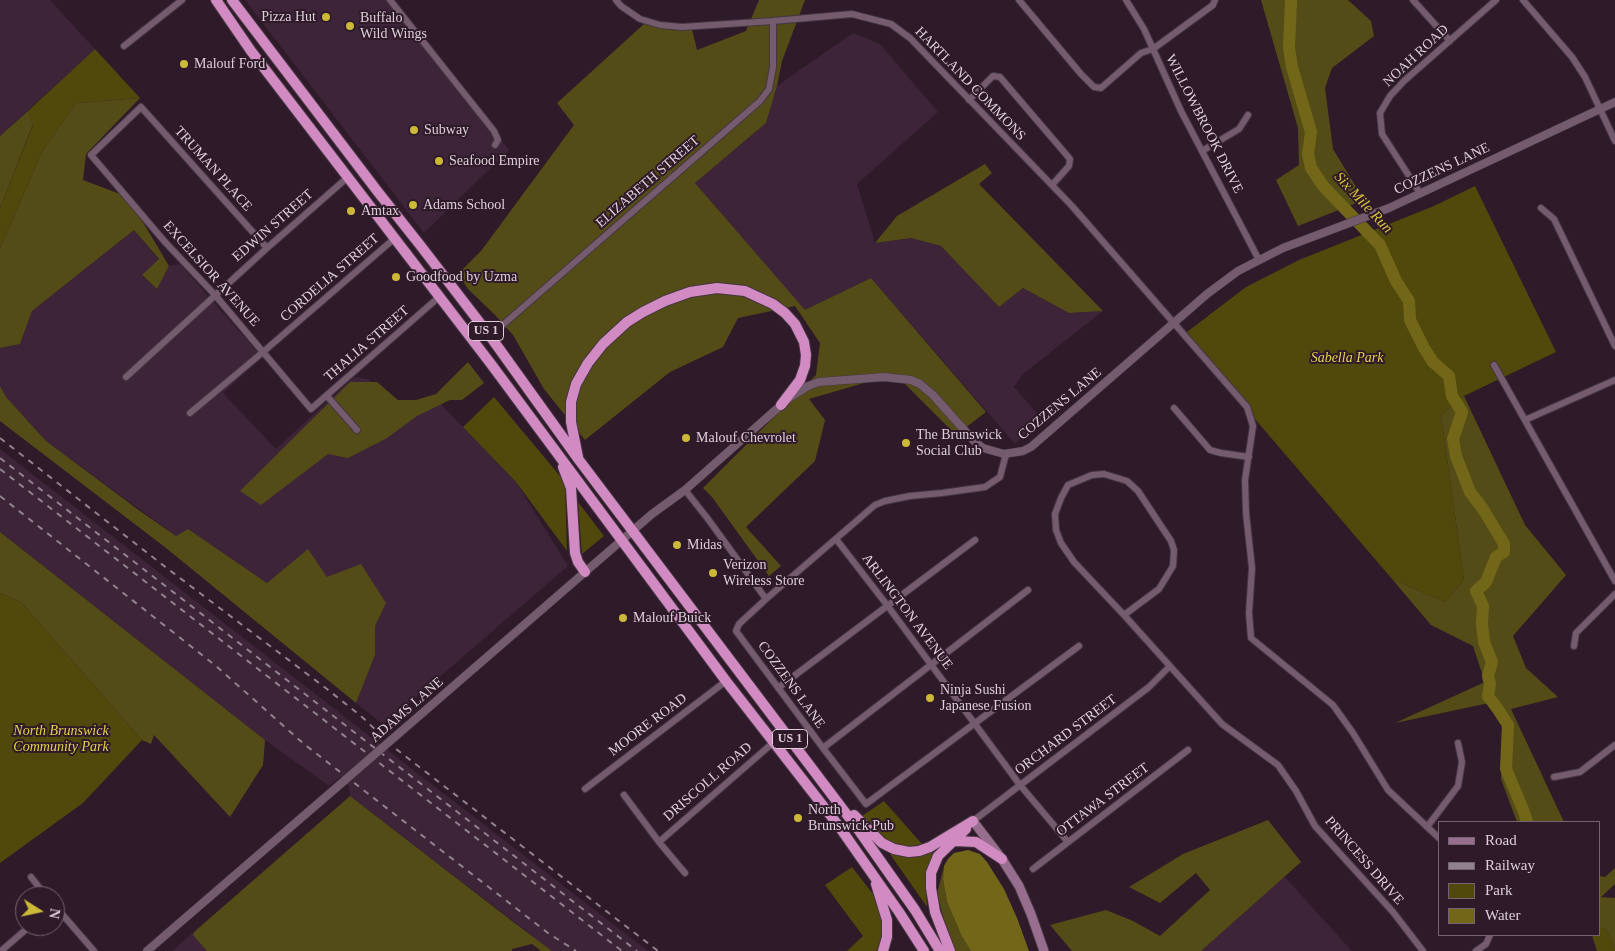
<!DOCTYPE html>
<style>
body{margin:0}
#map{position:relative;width:1615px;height:951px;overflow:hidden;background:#2e1a29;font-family:Georgia,serif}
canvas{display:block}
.legend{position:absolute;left:1438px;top:821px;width:162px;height:115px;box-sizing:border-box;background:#2e1a29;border:1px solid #746370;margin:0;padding:6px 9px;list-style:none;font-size:15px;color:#ded0da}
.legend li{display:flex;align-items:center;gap:10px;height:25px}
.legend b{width:25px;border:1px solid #746370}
.north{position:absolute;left:15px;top:886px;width:50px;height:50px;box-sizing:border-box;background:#2e1a29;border:1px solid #746370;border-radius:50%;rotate:100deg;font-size:14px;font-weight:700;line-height:20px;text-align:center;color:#ded0da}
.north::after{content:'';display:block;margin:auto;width:18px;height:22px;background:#ccb938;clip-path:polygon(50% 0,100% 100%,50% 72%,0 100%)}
</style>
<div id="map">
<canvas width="1615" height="951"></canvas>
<ul class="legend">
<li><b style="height:6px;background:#976e8e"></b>Road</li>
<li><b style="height:6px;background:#92828e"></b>Railway</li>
<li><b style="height:14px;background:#51480c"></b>Park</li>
<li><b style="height:14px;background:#726718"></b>Water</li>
</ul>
<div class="north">N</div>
</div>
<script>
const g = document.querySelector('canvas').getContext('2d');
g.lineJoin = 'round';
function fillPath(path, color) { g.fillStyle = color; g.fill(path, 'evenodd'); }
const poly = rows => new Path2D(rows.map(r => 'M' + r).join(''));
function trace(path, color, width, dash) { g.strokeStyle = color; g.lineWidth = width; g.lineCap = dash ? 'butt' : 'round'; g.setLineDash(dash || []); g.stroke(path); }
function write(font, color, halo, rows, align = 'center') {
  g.font = font + ' Georgia,serif'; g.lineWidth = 4; g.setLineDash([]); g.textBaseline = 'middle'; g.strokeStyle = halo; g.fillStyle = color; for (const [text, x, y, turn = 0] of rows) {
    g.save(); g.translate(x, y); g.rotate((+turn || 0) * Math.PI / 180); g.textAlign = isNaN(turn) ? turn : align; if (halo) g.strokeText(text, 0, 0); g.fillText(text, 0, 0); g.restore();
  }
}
fillPath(poly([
 [0,0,50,0,95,49,0,136],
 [245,0,389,0,509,150,424,233],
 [853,33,880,44,938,112,857,184,875,243,911,238,941,246,999,307,1023,288,1069,313,1103,311,1023,374,1014,387,1042,419,1015,444,871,278,805,311,695,183,766,123,777,86],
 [134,230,159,260,142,276,157,289,169,266,180,264,262,357,223,393,276,449,354,377,368,379,404,417,440,403,516,482,568,566,384,725,356,703,375,655,375,626,385,603,327,577,307,550,267,583,188,529,176,536,46,441,6,397,0,386,0,348,20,344,32,311],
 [0,449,443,793,648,951,552,951,350,796,349,786,340,777,329,786,265,740,0,532],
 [1284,876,1352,951,1201,951],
 [194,932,194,935,207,951,172,951]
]), '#3d2438');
fillPath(poly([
 [95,49,140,98,76,103,43,150,0,248,0,208,33,125,28,111],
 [1475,186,1556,352,1464,396,1441,415,1464,580,1445,602,1392,579,1183,335,1246,287,1299,260,1434,206],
 [494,397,565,482,567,551,516,482,463,427],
 [578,502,604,536,582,554],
 [0,593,21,602,142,740,83,803,0,863],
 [884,801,922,844,903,848,881,839,862,816],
 [933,852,926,880,927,907,890,854,918,855],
 [852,867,873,894,883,919,881,942,876,951,847,951,863,936,825,885],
 [1599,928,1605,928,1615,947,1615,951,1597,951,1592,935,1599,935]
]), '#51480c');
fillPath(poly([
 [759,0,805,0,782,61,777,86,766,123,695,183,805,310,871,278,986,412,956,435,895,374,809,399,825,420,815,461,746,527,781,566,769,576,712,497,703,488,816,375,820,343,795,306,738,318,723,347,670,372,585,440,544,389,513,335,495,315,468,289,458,274,481,251,574,125,557,103,645,23,692,29,697,50,746,31],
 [1261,0,1348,0,1371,21,1374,36,1332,68,1325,88,1333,149,1364,200,1298,226,1276,180,1299,165,1298,128],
 [140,98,86,154,83,180,128,197,169,266,157,289,142,275,159,259,134,230,32,311,20,344,0,348,0,248,43,150,76,103],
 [28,111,33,124,0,208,0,136],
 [985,164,992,173,979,184,1103,311,1069,313,1023,288,999,307,941,246,911,238,875,243,897,216],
 [468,362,484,383,462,400,450,400,417,416,387,438,348,458,328,454,261,505,240,491,350,382,377,382,398,400,416,400,436,394],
 [0,386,6,397,46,441,140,511,176,536,188,529,267,583,308,549,327,577,361,564,386,603,375,626,375,655,356,703,166,548,0,421],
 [1464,396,1525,525,1566,575,1513,636,1526,668,1558,697,1511,709,1564,822,1517,822,1501,779,1502,725,1489,703,1395,723,1485,682,1473,646,1431,625,1392,579,1445,602,1464,580,1441,415],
 [0,532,265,740,263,765,230,817,154,735,151,744,142,740,21,602,0,593],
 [350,796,512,921,552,951,541,951,532,944,512,949,512,951,207,951,193,935,194,932],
 [1268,820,1301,862,1201,951,1072,951,1050,925,1106,910,1133,921,1160,936,1210,890,1196,873,1160,903,1129,887,1183,854],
 [944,866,943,879,947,902,962,937,971,951,955,951,950,942,937,894],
 [1615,868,1615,884,1601,897,1615,898,1615,947,1605,928,1599,928,1599,876,1605,877]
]), '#544c17');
fillPath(poly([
 [968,850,980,854,987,862,1004,889,1017,918,1029,951,971,951,962,937,947,902,943,879,944,866,948,859,954,853]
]), '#726718');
trace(poly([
 [1291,0,1289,48,1292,67,1311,132,1308,154,1311,168,1324,187,1380,245,1396,281,1409,301,1410,320,1424,348,1433,362,1449,376,1452,396,1462,412,1453,439,1456,456,1470,492,1483,509,1504,544,1504,552,1496,557,1486,582,1476,591,1483,606,1482,624,1484,642,1492,662,1488,676,1490,684,1488,696,1499,711,1508,725,1506,769,1524,812,1527,822]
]), '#726718', 12);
const minor = poly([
 [390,0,494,131,498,140,495,145],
 [616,0,621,6,640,19,660,25,682,27,773,21,852,14,891,24,910,38,1072,206,1247,407,1253,426,1245,480,1246,513,1252,568,1249,613,1251,638,1333,705,1353,733,1388,790,1439,838],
 [1019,0,1081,74,1094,87,1101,88,1141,53,1153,49,1213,5,1215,0],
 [1126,0,1144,29,1181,111,1259,260],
 [1413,0,1450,41],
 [1523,0,1572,57,1585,77,1615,141],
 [124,46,182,0],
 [969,100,993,76,1000,77,1070,159,1069,166,1052,185],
 [1202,151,1239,129,1248,115],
 [1420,193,1382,134,1380,113,1390,96,1404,81,1496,0],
 [1541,208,1554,219,1615,346],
 [267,248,141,107,91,155,165,242,215,295,311,409,439,297],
 [490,336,760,101,769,89,773,67,773,21],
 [1494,365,1615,581],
 [126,377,267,248,348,177],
 [327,396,357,430],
 [1174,408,1210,450,1221,453,1249,457],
 [190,413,263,352,395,238],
 [1525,420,1615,380],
 [1006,454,1000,477,985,487,942,493,910,496,885,501,875,505,766,599,739,624,736,631,823,748,866,804,1079,646],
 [1104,474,1127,481,1138,491,1171,541,1174,550,1173,566,1159,589,1124,615,1074,562,1061,543,1056,530,1055,514,1061,498,1068,485,1092,475,1104,474],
 [685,490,708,519,766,599],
 [836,539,887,605,1020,785,1068,842],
 [1124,615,1222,724,1278,765,1296,791,1315,826,1393,912,1423,951],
 [1574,646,1576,633,1615,594],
 [778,688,975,540],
 [823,748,1028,590],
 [1554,777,1580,772,1615,745],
 [585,789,726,681],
 [624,795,659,842,685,873],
 [973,821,1149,687,1170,666],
 [1427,827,1458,786,1462,762,1458,743],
 [659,842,775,741],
 [1033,869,1188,750],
 [31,877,46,896],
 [55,906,94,951],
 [1,951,30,926],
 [1476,951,1486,944,1490,935]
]);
const tertiary = poly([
 [397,735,652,514,685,490,789,398,808,386,819,382,884,377,911,380,920,384,933,395,975,442,983,448,1004,454,1023,451,1031,447,1207,294,1238,271,1283,248,1389,208,1615,102],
 [147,951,344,781]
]);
const secondary = poly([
 [973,821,1002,859,1019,886,1031,914,1044,951]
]);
const trunk = poly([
 [216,0,251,51,491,364,726,681,838,825,899,912,924,951],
 [232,0,378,192,420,245,490,336,579,460,860,832,915,910,940,951],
 [578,457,571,422,571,402,576,384,588,363,603,344,627,322,643,312,665,301,690,292,717,288,745,291,773,304,785,313,795,324,804,342,806,355,805,366,800,380,781,405],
 [563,467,571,488,575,553,578,562,585,572],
 [854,815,882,843,894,849,909,852,919,851,930,847,973,821],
 [955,841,976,842,1002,859],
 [876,884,887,920,887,937,883,951],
 [950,951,935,912,931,888,931,873,938,856,966,829]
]);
trace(minor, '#453642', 8);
trace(tertiary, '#453642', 9);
trace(secondary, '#453642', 11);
trace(trunk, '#453642', 12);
trace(minor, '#745c6e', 6);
trace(tertiary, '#745c6e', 8);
trace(secondary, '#976e8e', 9);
trace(trunk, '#d28bc2', 10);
trace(poly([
 [0,438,168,569,327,689,362,717,396,749,658,951],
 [0,458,637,951],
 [0,469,622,951],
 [0,496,216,666,304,744,548,933,576,951]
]), '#92828e', 2, [6, 6]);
const tertiaryBridge = poly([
 [344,781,397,735]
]);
trace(tertiaryBridge, '#453642', 9, []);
trace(tertiaryBridge, '#745c6e', 8);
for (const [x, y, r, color] of [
 [326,17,5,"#ccb938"],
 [350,26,5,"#ccb938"],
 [184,64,5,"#ccb938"],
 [414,130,5,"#ccb938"],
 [439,161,5,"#ccb938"],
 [413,205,5,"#ccb938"],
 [351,211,5,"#ccb938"],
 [396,277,5,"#ccb938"],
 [686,438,5,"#ccb938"],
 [906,443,5,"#ccb938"],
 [677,545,5,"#ccb938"],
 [713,573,5,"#ccb938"],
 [623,618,5,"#ccb938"],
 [930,698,5,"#ccb938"],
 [798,818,5,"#ccb938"]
]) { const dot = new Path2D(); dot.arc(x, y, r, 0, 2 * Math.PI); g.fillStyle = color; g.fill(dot); trace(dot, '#2e1a29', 2); }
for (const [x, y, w] of [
 [486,331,35],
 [790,739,35]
]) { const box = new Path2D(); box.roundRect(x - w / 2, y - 9.5, w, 19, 4); g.fillStyle = '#2e1a29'; g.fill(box); trace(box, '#ded0da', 1); }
write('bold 12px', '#ded0da', null, [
 ["US 1",486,331],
 ["US 1",790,739]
]);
write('14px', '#ded0da', '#2e1a29', [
 ["Pizza Hut",316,17,"right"],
 ["Buffalo",360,18],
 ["Wild Wings",360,34],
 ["Malouf Ford",194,64],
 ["Subway",424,130],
 ["Seafood Empire",449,161],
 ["Adams School",423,205],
 ["Amtax",361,211],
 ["Goodfood by Uzma",406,277],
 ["The Brunswick",916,435],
 ["Social Club",916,451],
 ["Malouf Chevrolet",696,438],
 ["Midas",687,545],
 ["Verizon",723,565],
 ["Wireless Store",723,581],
 ["Malouf Buick",633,618],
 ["Ninja Sushi",940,690],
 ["Japanese Fusion",940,706],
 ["North",808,810],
 ["Brunswick Pub",808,826]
], 'left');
write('14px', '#ded0da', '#2e1a29', [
 ["NOAH ROAD",1416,56,-43],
 ["HARTLAND COMMONS",970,84,46],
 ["WILLOWBROOK DRIVE",1204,124,63],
 ["TRUMAN PLACE",213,169,48],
 ["COZZENS LANE",1442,169,-25],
 ["ELIZABETH STREET",648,182,-41],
 ["EDWIN STREET",273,226,-41],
 ["EXCELSIOR AVENUE",211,274,48],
 ["CORDELIA STREET",330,278,-41],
 ["THALIA STREET",367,344,-41],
 ["COZZENS LANE",1060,404,-40],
 ["ARLINGTON AVENUE",907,612,53],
 ["COZZENS LANE",791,685,54],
 ["ADAMS LANE",407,710,-41],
 ["MOORE ROAD",648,725,-37],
 ["ORCHARD STREET",1066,735,-37],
 ["DRISCOLL ROAD",708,782,-41],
 ["OTTAWA STREET",1103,800,-37],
 ["PRINCESS DRIVE",1364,861,49]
]);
write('italic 14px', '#e5d14d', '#2e1a29', [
 ["Sabella Park",1347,358],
 ["North Brunswick",61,731],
 ["Community Park",61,747]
]);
write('italic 15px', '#d5c139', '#2e1a29', [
 ["Six Mile Run",1363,203,47]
]);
</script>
